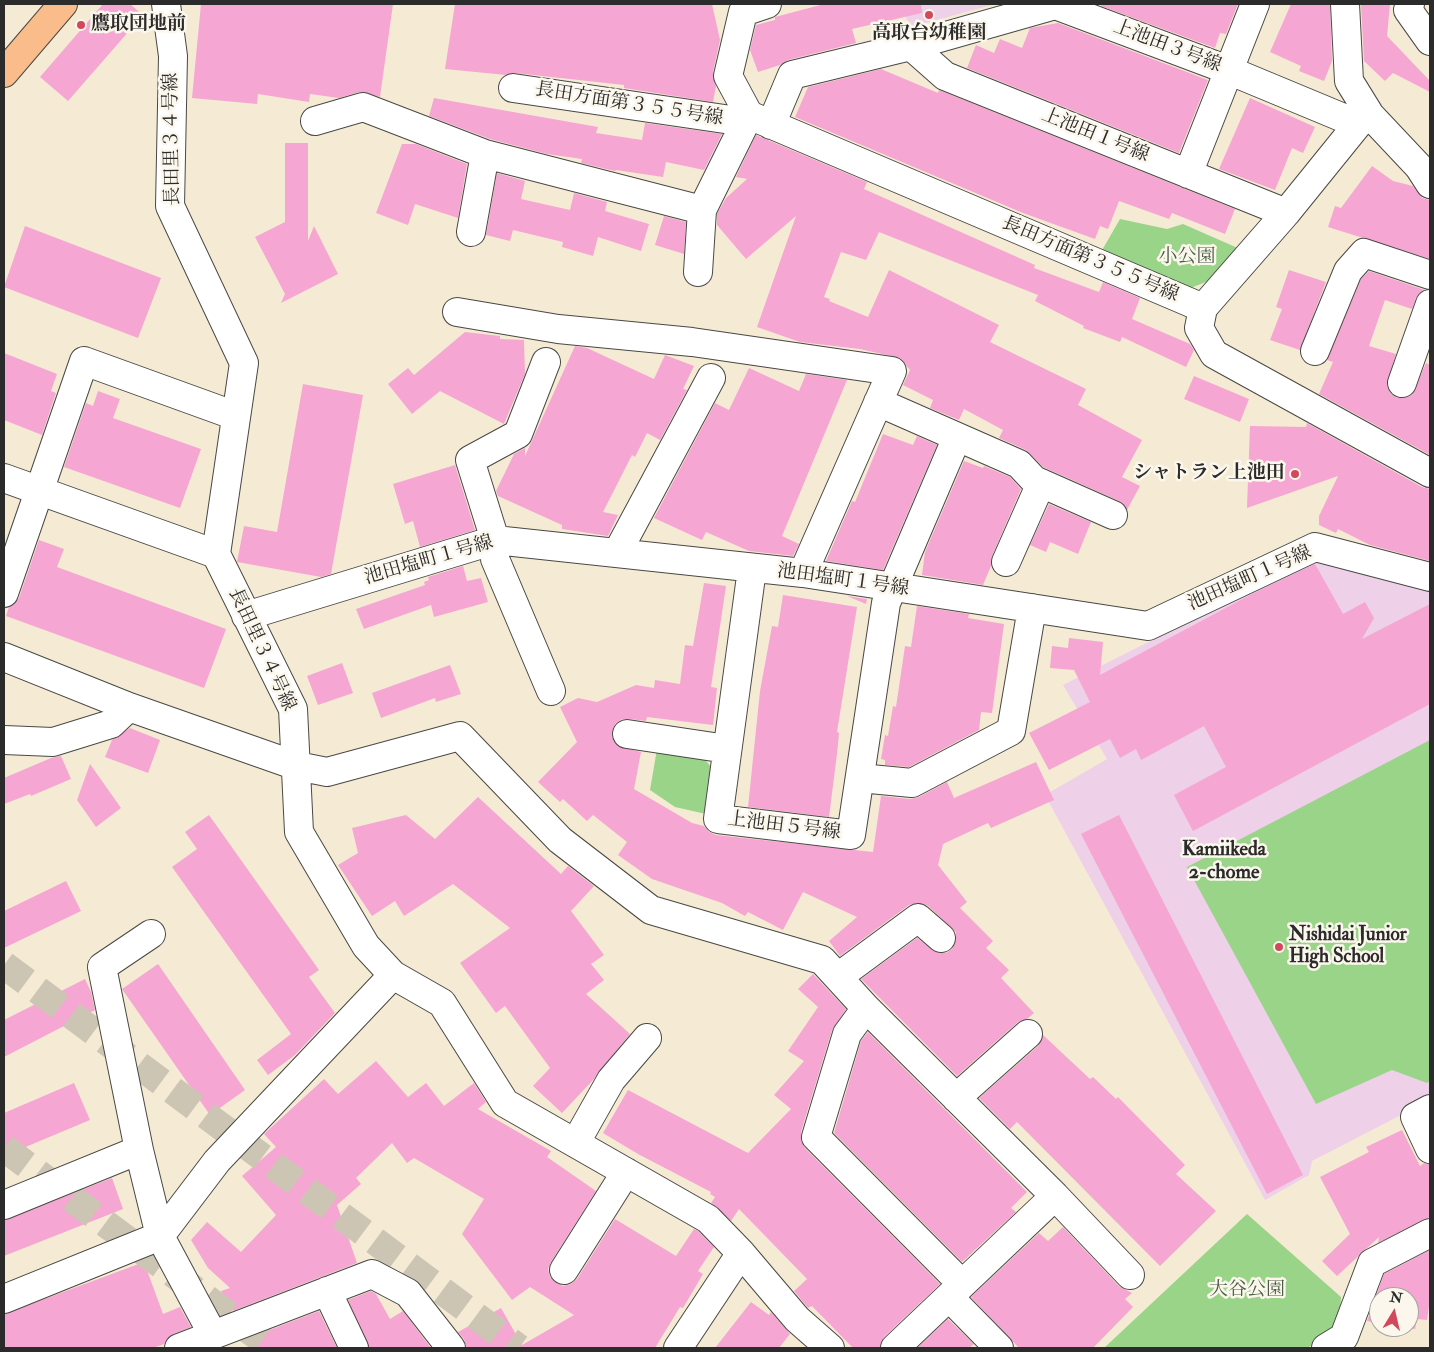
<!DOCTYPE html>
<meta charset="utf-8">
<style>
body{margin:0}
#map{position:relative;width:1434px;height:1352px;overflow:hidden;background:#f5ebd5;font-family:"IM FELL Double Pica",serif}
canvas{display:block}
.frame{position:absolute;inset:0;border:5px solid #2b2b2b;pointer-events:none}
.north{position:absolute;left:1369px;top:1287px;width:50px;height:50px;box-sizing:border-box;background:#fbf7ec;border:1px solid #a8a59f;border-radius:50%;rotate:9deg;font-size:14px;font-weight:700;line-height:20px;text-align:center;color:#2b2b2b}
.north::after{content:'';display:block;margin:auto;width:18px;height:22px;background:#d1495b;clip-path:polygon(50% 0,100% 100%,50% 72%,0 100%)}
</style>
<div id="map">
<canvas width="1434" height="1352"></canvas>
<div class="frame"></div>
<div class="north">N</div>
</div>
<script>
const g = document.querySelector('canvas').getContext('2d');
g.lineJoin = 'round';
function fillPath(path, color) { g.fillStyle = color; g.fill(path, 'evenodd'); }
const poly = rows => new Path2D(rows.map(r => 'M' + r).join(''));
function trace(path, color, width, dash) { g.strokeStyle = color; g.lineWidth = width; g.lineCap = dash ? 'butt' : 'round'; g.setLineDash(dash || []); g.stroke(path); }
function write(font, color, halo, rows, align = 'center') {
  g.font = font + ' "IM FELL Double Pica","Noto Serif JP",serif'; g.lineWidth = 5; g.setLineDash([]); g.textBaseline = 'middle'; g.strokeStyle = halo; g.fillStyle = color; for (const [text, x, y, turn = 0] of rows) {
    g.save(); g.translate(x, y); g.rotate((+turn || 0) * Math.PI / 180); g.textAlign = isNaN(turn) ? turn : align; if (halo) g.strokeText(text, 0, 0); g.fillText(text, 0, 0); g.restore();
  }
}
fillPath(poly([
 [899,4,995,4,911,27],
 [1315,558,1430,588,1430,1100,1312,1161,1309,1175,1265,1200,1045,795,1107,759,1063,685]
]), '#eed0e8');
fillPath(poly([
 [1120,219,1167,229,1183,224,1240,249,1216,278,1188,289,1101,252],
 [1430,740,1430,1081,1427,1083,1392,1070,1316,1104,1187,867],
 [657,749,702,756,712,768,706,814,675,807,650,790],
 [1247,1214,1341,1297,1339,1330,1307,1348,1104,1348]
]), '#99d489');
fillPath(poly([
 [103,4,130,4,143,15,68,101,40,77],
 [201,4,393,4,380,97,359,92,339,98,310,94,309,102,258,94,257,104,192,98],
 [455,4,712,4,720,40,713,72,716,86,713,102,624,88,624,85,515,73,506,75,445,69],
 [824,4,921,4,922,13,852,29,856,43,788,60,780,65,758,72,750,50,756,25,775,20,775,17],
 [1102,4,1238,4,1226,34,1220,33,1215,48,1101,6],
 [1291,4,1330,4,1332,61,1324,81,1299,71,1301,66,1270,52],
 [1361,4,1390,4,1387,36,1430,81,1430,92,1393,73,1385,81,1364,61],
 [1058,23,1208,80,1179,153,967,68,976,45,994,53,1000,39,1022,48,1030,28],
 [881,69,938,93,939,90,1235,209,1225,234,1172,213,1169,219,1119,201,1108,229,1100,226,1095,239,1023,213,795,117,808,87],
 [434,98,598,127,596,133,642,140,645,123,722,134,704,170,666,162,663,177,616,170,615,171,581,163,582,159,547,154,490,139,429,116],
 [1250,98,1315,127,1303,153,1292,148,1275,190,1219,169],
 [756,135,867,182,864,189,1035,265,1034,268,1099,292,1103,282,1140,298,1132,319,1190,344,1194,350,1186,367,1122,337,1120,342,1083,328,1084,326,1035,301,1038,295,879,232,866,260,841,252,824,297,830,299,829,301,868,317,889,270,999,325,990,342,1086,389,1078,405,1142,440,1122,477,1140,486,1127,510,1119,501,1043,467,1026,450,999,438,1003,430,964,409,959,420,930,408,933,400,903,385,910,370,900,358,860,349,800,342,757,327,796,216,746,259,717,225,717,214,726,198,747,179,736,177],
 [285,143,308,143,308,241,314,226,338,274,281,303,285,294,255,237,285,222],
 [402,144,416,144,467,164,458,218,415,204,408,225,376,213],
 [1372,166,1393,181,1413,186,1422,198,1430,200,1430,259,1328,227,1335,206,1341,208],
 [497,173,525,181,521,199,570,210,574,193,607,202,605,211,649,224,641,251,598,237,593,256,562,247,563,242,513,230,510,241,486,235],
 [664,216,686,222,684,254,655,245],
 [25,226,161,278,138,338,4,287],
 [1289,270,1326,282,1300,350,1270,340,1282,309,1276,307],
 [1369,271,1425,290,1416,298,1412,309,1385,300,1369,346,1396,354,1387,385,1390,393,1397,398,1405,398,1412,395,1426,363,1430,365,1430,455,1319,394,1333,362,1327,360,1361,279],
 [465,332,500,336,500,339,524,340,525,374,504,424,440,391,412,414,388,384,408,368,414,375],
 [575,346,587,348,654,379,665,355,694,366,683,389,687,390,660,440,647,433,635,457,632,455,603,512,618,515,608,536,562,529,562,525,498,496,496,491,514,454,525,448,525,456],
 [4,353,57,374,51,391,56,393,42,435,4,420],
 [749,368,799,391,806,374,847,380,782,536,799,544,793,556,749,551,706,532,702,540,654,518,715,403,729,410],
 [1194,376,1249,399,1240,422,1184,399],
 [303,384,363,395,331,574,321,577,237,562,244,526,277,532],
 [98,391,120,399,113,418,201,449,180,508,64,467,86,403,93,406],
 [1307,423,1422,487,1430,489,1430,561,1370,545,1338,529,1336,533,1319,525,1319,516,1338,476,1247,508,1250,426,1306,427],
 [883,434,913,445,917,436,937,445,883,570,826,561,852,501,855,502],
 [964,461,983,468,984,466,1010,477,1021,489,992,556,991,566,983,585,922,575,925,552],
 [455,465,475,530,420,547,413,521,405,524,393,484],
 [1049,504,1091,522,1078,554,1050,542,1046,552,1030,545],
 [39,540,64,549,57,567,226,629,204,688,6,616,9,607,19,598],
 [1315,564,1343,614,1365,602,1374,618,1362,639,1430,604,1430,704,1193,831,1174,795,1226,767,1204,726,1141,760,1136,749,1120,758,1110,739,1049,770,1029,733,1090,702,1074,670,1050,668,1052,646,1068,648,1069,638,1103,642,1100,675,1252,594],
 [463,566,467,581,481,578,488,602,434,617,431,605,364,629,356,609,425,585,424,582,429,580,428,577],
 [704,583,726,586,711,687,717,688,713,725,647,717,646,721,629,719,622,719,615,724,612,732,613,740,618,746,641,752,634,789,692,823,704,826,709,832,716,835,873,852,881,796,910,799,919,797,947,782,954,798,1036,762,1054,800,991,828,988,823,943,844,938,865,967,902,960,908,993,941,986,948,1009,970,1001,978,1034,1013,1027,1019,1018,1022,957,1076,861,979,917,938,938,953,946,953,952,949,956,941,956,932,928,906,922,903,909,905,840,956,829,941,857,917,803,892,783,930,748,912,745,916,722,903,652,879,618,855,627,842,593,815,587,821,563,799,560,802,538,782,577,742,560,707,578,698,597,702,636,685,654,688,655,680,680,684,685,645,693,646],
 [783,595,857,607,837,732,839,733,837,754,829,817,748,807,760,691,772,626,778,627],
 [847,596,867,599,866,604],
 [917,606,969,614,968,618,1004,624,992,713,981,712,979,730,909,767,885,765,885,760,881,759,885,735,888,736,893,706,896,707,905,646,911,647],
 [342,663,353,693,318,705,307,676],
 [450,665,461,694,436,702,435,698,381,718,372,693],
 [130,728,160,740,148,773,105,757,112,740],
 [61,756,71,779,31,796,30,794,4,804,4,778,51,758],
 [90,764,121,808,96,827,77,800],
 [478,797,561,874,568,866,594,886,571,911,604,955,591,964,604,980,586,994,630,1034,593,1080,562,1113,533,1086,550,1068,505,1006,496,1013,460,963,510,928,453,884,404,916,395,901,372,916,338,865,358,853,352,828,406,815,435,839],
 [209,815,319,970,309,977,335,1013,295,1055,268,1075,257,1060,291,1034,172,867,197,849,185,832],
 [1119,815,1303,1175,1267,1194,1081,834],
 [66,881,81,911,4,948,4,911],
 [158,964,245,1090,210,1115,122,989],
 [813,974,846,1009,832,1030,801,1132,801,1141,805,1148,940,1284,884,1337,880,1348,853,1348,812,1306,808,1308,794,1291,807,1279,739,1209,731,1221,711,1203,715,1197,710,1194,711,1192,638,1154,603,1133,628,1090,748,1153,791,1109,774,1095,804,1061,788,1051,818,1007,798,989],
 [85,979,91,992,95,1010,4,1057,4,1020],
 [868,1032,1027,1192,1011,1208,1016,1212,962,1262,834,1133,861,1041],
 [1043,1035,1090,1079,1093,1077,1116,1099,1118,1097,1185,1165,1176,1174,1216,1211,1160,1266,1017,1122,1010,1129,979,1098,1038,1046],
 [376,1061,408,1097,426,1083,444,1106,474,1083,486,1102,478,1109,551,1151,547,1157,596,1191,551,1262,548,1269,550,1277,556,1283,563,1286,571,1284,577,1279,615,1219,676,1256,694,1229,698,1231,714,1247,698,1271,703,1274,683,1308,680,1307,655,1348,466,1348,464,1339,458,1332,501,1308,522,1345,574,1315,530,1287,512,1300,462,1234,484,1199,414,1158,407,1163,392,1143,356,1178,361,1184,337,1205,357,1263,233,1311,221,1291,230,1288,208,1268,191,1240,207,1222,241,1252,276,1215,242,1176,276,1147,264,1134,324,1079,338,1094],
 [74,1083,90,1120,4,1156,4,1113],
 [1402,1130,1420,1166,1424,1163,1430,1164,1430,1217,1378,1243,1379,1237,1337,1276,1322,1261,1350,1234,1320,1177,1369,1152,1366,1147],
 [112,1178,123,1209,4,1256,4,1220],
 [1063,1227,1119,1286,1132,1293,1125,1299,1133,1307,1093,1348,1019,1348,971,1297,1039,1233,1048,1241],
 [1430,1250,1430,1299,1427,1320,1417,1319,1415,1329,1403,1327,1409,1327,1409,1297,1379,1297,1379,1323,1367,1321,1384,1274],
 [144,1262,163,1314,180,1307,191,1327,173,1334,164,1344,153,1348,4,1348,4,1314],
 [371,1291,376,1294,390,1319,403,1311,431,1348,369,1348,348,1300],
 [751,1302,769,1315,771,1312,790,1334,779,1348,715,1348],
 [319,1311,337,1348,250,1348,246,1339],
 [948,1319,974,1344,969,1348,917,1348]
]), '#f6a6d2');
trace(poly([
 [4,965,519,1348],
 [4,1148,273,1348]
]), '#cdc5b3', 28, [28, 14]);
const minor = poly([
 [166,4,173,56,170,206,244,363,216,554,293,709,299,832,366,946,393,975,442,1003,505,1103,708,1219,741,1253,797,1319,830,1348],
 [1345,4,1349,81,1370,115,1419,167,1430,184],
 [1410,4,1408,10,1430,41],
 [911,46,945,76,1286,213],
 [513,88,745,122],
 [749,115,1203,308],
 [749,115,728,76,743,12,767,4],
 [315,121,363,107,485,154,702,210],
 [771,125,792,75,911,46,1055,5,1228,70,1358,124],
 [1188,174,1255,4],
 [471,232,485,154],
 [698,272,702,210,749,115],
 [1203,308,1199,328,1214,354,1430,473],
 [1203,308,1286,213,1358,124,1370,115],
 [457,312,558,329,692,342,892,371,803,573],
 [1315,351,1348,271,1364,253,1430,275],
 [546,362,518,434,470,460,495,540,495,559,551,691],
 [1402,383,1430,304],
 [878,402,1019,464,1034,480,1113,515],
 [4,478,216,554],
 [617,553,711,378],
 [1006,562,1041,483],
 [752,569,718,819,851,835,886,603,957,437],
 [4,593,84,361,236,416],
 [246,616,495,540,803,573,1148,626,1315,547,1430,577],
 [4,657,129,707],
 [627,734,727,749],
 [4,740,53,742,111,724,129,707,297,766,327,772,460,736,560,840,651,910,822,960,866,1008,1055,1196,1130,1275],
 [860,778,912,783,1011,731,1032,608],
 [151,934,102,967,139,1150,160,1236,213,1335],
 [838,977,918,918,941,938],
 [866,1008,847,1034,816,1137,962,1284],
 [956,1098,1028,1034],
 [1430,1109,1415,1117,1430,1149],
 [576,1142,611,1080,647,1038],
 [4,1205,139,1150],
 [564,1270,626,1172],
 [327,1291,354,1348],
 [949,1297,999,1348],
 [4,1299,160,1236,217,1161,393,975],
 [179,1348,372,1274,408,1293,451,1348],
 [678,1348,741,1253],
 [895,1348,1055,1196],
 [1326,1348,1344,1337,1372,1263,1430,1233]
]);
const major = poly([
 [4,73,63,4]
]);
trace(minor, '#494844', 30);
trace(major, '#494844', 30);
trace(minor, '#fff', 28);
trace(major, '#fabc8b', 28);
for (const [x, y, r, color] of [
 [929,15,5,"#d1495b"],
 [81,25,5,"#d1495b"],
 [1295,474,5,"#d1495b"],
 [1279,947,5,"#d1495b"]
]) { const dot = new Path2D(); dot.arc(x, y, r, 0, 2 * Math.PI); g.fillStyle = color; g.fill(dot); trace(dot, '#fbf7ec', 2); }
write('bold 19px', '#2b2b2b', '#fbf7ec', [
 ["鷹取団地前",91,25],
 ["高取台幼稚園",929,34,"center"],
 ["シャトラン上池田",1285,474,"right"],
 ["Nishidai Junior",1289,936],
 ["High School",1289,958]
], 'left');
write('19px', '#2b2b2b', '#fbf7ec', [
 ["上池田３号線",1167,47,21],
 ["長田方面第３５５号線",629,105,9],
 ["上池田１号線",1095,136,22],
 ["長田里３４号線",173,139,-91],
 ["長田方面第３５５号線",1090,260,23],
 ["池田塩町１号線",429,561,-16],
 ["池田塩町１号線",1250,579,-24],
 ["池田塩町１号線",843,581,8],
 ["長田里３４号線",261,650,65],
 ["上池田５号線",784,827,7]
]);
write('19px', '#4c5e47', '#fbf7ec', [
 ["小公園",1187,258],
 ["大谷公園",1247,1291]
]);
write('bold 20px', '#2b2b2b', '#fbf7ec', [
 ["Kamiikeda",1224,851],
 ["2-chome",1224,874]
]);
</script>
